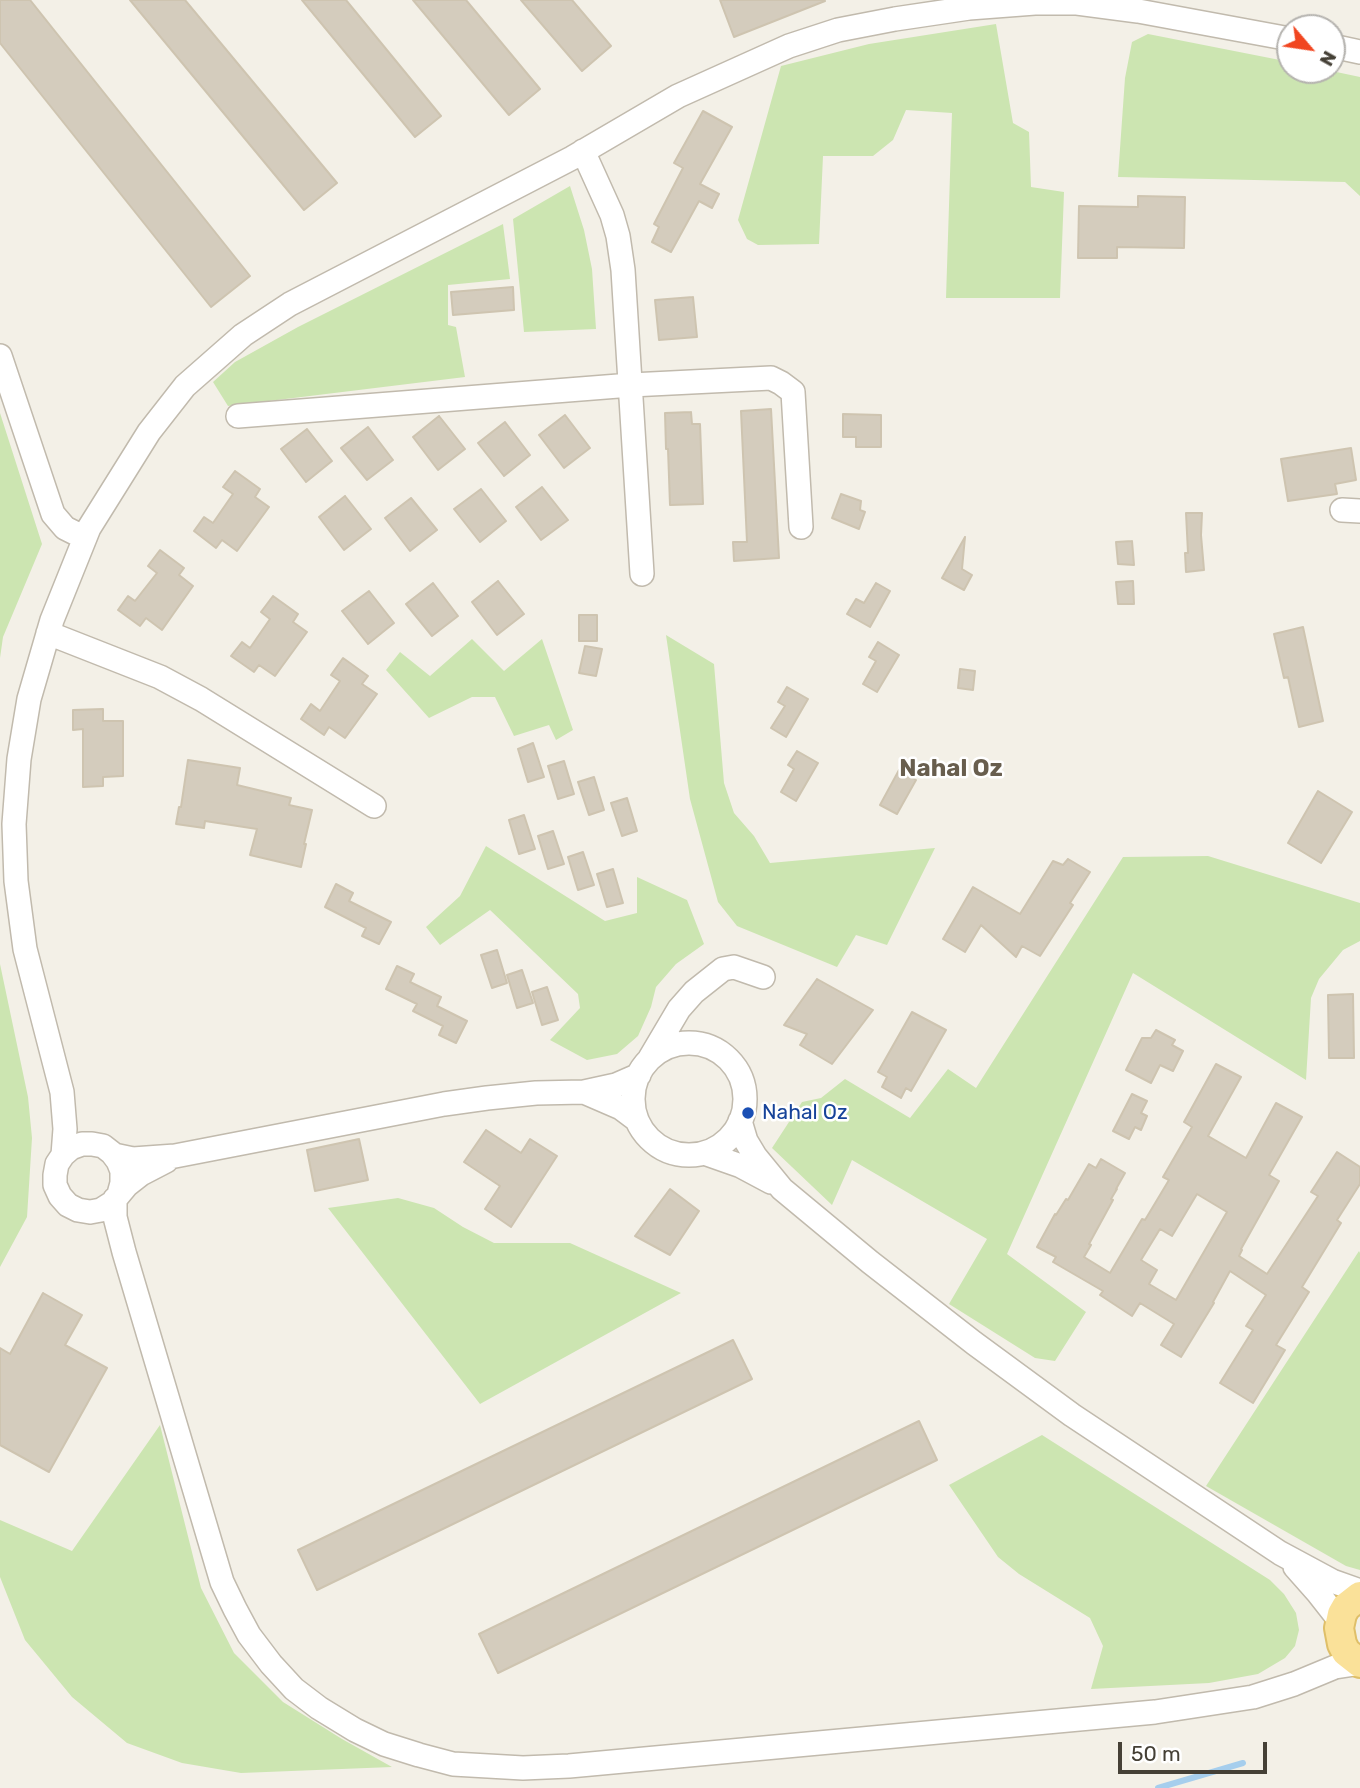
<!DOCTYPE html>
<style>
body{margin:0}
#map{position:relative;width:1360px;height:1788px;overflow:hidden;background:#f3f0e7;font-family:Rubik,sans-serif}
canvas{display:block}
.north{position:absolute;left:1276px;top:14px;width:70px;height:70px;box-sizing:border-box;background:#fff;border:2px solid #b5b3af;border-radius:50%;rotate:119deg;font-size:19px;font-weight:700;line-height:28px;text-align:center;color:#454036}
.north::after{content:'';display:block;margin:auto;width:24px;height:32px;background:#f14620;clip-path:polygon(50% 0,100% 100%,50% 72%,0 100%)}
.scale{position:absolute;left:1118px;top:1742px;width:149px;height:32px;box-sizing:border-box;border:4px solid #454036;border-top:0;padding-left:9px;font-size:21px;line-height:24px;white-space:nowrap;color:#454036;-webkit-text-stroke:5px #fff;paint-order:stroke}
</style>
<div id="map">
<canvas width="1360" height="1788"></canvas>
<div class="north">N</div>
<div class="scale">50 m</div>
</div>
<script>
const g = document.querySelector('canvas').getContext('2d');
g.lineJoin = 'round';
function fillPath(path, color) { g.fillStyle = color; g.fill(path, 'evenodd'); }
const poly = rows => new Path2D(rows.map(r => 'M' + r).join(''));
function trace(path, color, width, dash) { g.strokeStyle = color; g.lineWidth = width; g.lineCap = dash ? 'butt' : 'round'; g.setLineDash(dash || []); g.stroke(path); }
function write(font, color, halo, rows, align = 'center') {
  g.font = font + ' Rubik,sans-serif'; g.lineWidth = 5; g.setLineDash([]); g.textBaseline = 'middle'; g.strokeStyle = halo; g.fillStyle = color; for (const [text, x, y, turn = 0] of rows) {
    g.save(); g.translate(x, y); g.rotate((+turn || 0) * Math.PI / 180); g.textAlign = isNaN(turn) ? turn : align; if (halo) g.strokeText(text, 0, 0); g.fillText(text, 0, 0); g.restore();
  }
}
fillPath(poly([
 [996,24,1013,123,1029,132,1031,187,1064,192,1060,298,946,298,952,113,906,110,893,140,873,156,823,156,819,244,758,245,747,239,738,220,781,66,869,44],
 [1148,34,1290,62,1290,70,1327,70,1360,77,1360,196,1345,182,1118,177,1125,78,1132,42],
 [570,186,584,230,592,269,596,329,524,332,513,219],
 [503,224,510,279,448,285,448,325,456,327,465,377,228,406,213,382,235,362,298,327],
 [0,413,42,544,3,637,0,658],
 [666,635,714,664,724,783,734,813,754,836,770,863,935,848,887,945,856,935,837,967,737,926,718,902,690,799],
 [472,639,504,671,542,639,573,730,556,740,549,725,514,736,495,697,472,697,429,718,386,670,400,652,430,676],
 [486,846,605,921,637,913,637,877,687,900,704,944,676,964,656,987,651,1007,638,1036,617,1054,587,1060,550,1040,580,1008,578,994,490,910,440,945,426,927,460,896],
 [1208,856,1360,903,1360,941,1343,950,1319,979,1311,998,1306,1080,1133,973,1007,1254,1086,1312,1055,1361,1035,1358,949,1304,987,1239,852,1160,832,1205,772,1148,802,1102,821,1098,845,1079,910,1118,948,1069,976,1088,1123,857],
 [0,964,28,1097,32,1138,27,1217,0,1267],
 [398,1198,434,1208,463,1227,494,1243,570,1243,681,1293,480,1404,328,1208],
 [1359,1251,1360,1253,1360,1570,1346,1566,1206,1486],
 [160,1425,201,1588,234,1653,283,1702,342,1739,392,1767,241,1773,182,1763,127,1743,72,1697,25,1640,0,1577,0,1520,72,1551],
 [1042,1435,1270,1580,1284,1594,1296,1613,1299,1630,1295,1646,1285,1658,1258,1674,1209,1683,1091,1689,1103,1646,1090,1618,1019,1574,998,1557,949,1485]
]), '#cce5b1');
trace(poly([
 [1158,1788,1243,1763]
]), '#a6ceed', 6);
const building = poly([
 [0,0,30,0,250,276,211,307,0,43,0,0],
 [130,0,185,0,337,183,304,210,130,0],
 [302,0,346,0,441,116,415,137,302,0],
 [413,0,466,0,540,89,509,115,413,0],
 [521,0,572,0,611,46,582,71,521,0],
 [720,0,824,0,825,1,734,37,720,0],
 [703,111,732,127,700,184,719,194,712,208,699,201,671,252,652,242,659,227,654,224,683,168,674,163,703,111],
 [1138,196,1185,197,1184,248,1117,247,1117,258,1078,258,1079,206,1138,207,1138,196],
 [513,287,514,310,453,315,451,292,513,287],
 [693,297,697,337,659,340,655,300,693,297],
 [771,409,779,558,734,561,733,542,747,542,741,411,771,409],
 [691,412,692,424,700,424,703,504,670,505,668,449,666,449,665,413,691,412],
 [843,414,881,415,881,447,856,447,856,437,843,437,843,414],
 [565,415,590,448,564,468,539,435,565,415],
 [439,416,465,449,438,470,413,437,439,416],
 [505,422,530,455,504,476,478,443,505,422],
 [368,427,393,460,367,480,341,448,368,427],
 [307,429,332,461,306,482,281,449,307,429],
 [1351,448,1356,480,1335,484,1337,494,1288,501,1281,459,1351,448],
 [235,471,260,489,255,497,269,507,237,551,222,540,216,548,194,531,204,517,213,523,233,494,223,487,235,471],
 [542,487,568,520,541,540,516,507,542,487],
 [481,489,506,521,480,542,454,509,481,489],
 [841,494,861,501,860,510,865,512,859,529,832,518,841,494],
 [345,496,371,529,344,550,319,517,345,496],
 [411,498,437,530,410,551,385,518,411,498],
 [1186,513,1202,513,1201,535,1204,570,1186,572,1185,553,1188,553,1186,513],
 [965,537,962,569,972,575,964,590,942,578,965,537],
 [1132,541,1134,565,1118,564,1116,542,1132,541],
 [160,550,184,568,179,575,193,586,162,630,146,618,140,626,118,610,128,596,135,601,157,573,148,566,160,550],
 [498,581,524,614,497,635,472,602,498,581],
 [1133,581,1134,604,1118,604,1116,582,1133,581],
 [433,583,458,616,432,636,406,604,433,583],
 [876,583,890,591,870,627,847,614,856,599,864,603,876,583],
 [369,591,394,623,368,644,342,611,369,591],
 [273,596,298,614,293,622,307,632,275,676,259,665,254,672,231,656,242,642,250,648,270,619,261,612,273,596],
 [579,615,597,615,597,641,579,641,579,615],
 [1303,627,1323,721,1299,727,1288,677,1284,678,1274,634,1303,627],
 [878,642,899,655,877,692,863,684,876,661,869,657,878,642],
 [585,646,602,649,596,676,579,673,585,646],
 [343,658,368,676,362,684,377,694,345,738,329,727,324,735,301,719,311,704,320,711,340,681,331,675,343,658],
 [960,669,975,671,973,690,958,688,960,669],
 [787,687,808,699,786,737,771,728,785,706,778,702,787,687],
 [103,709,103,721,123,721,123,776,103,777,103,786,83,787,83,729,73,730,73,710,103,709],
 [533,743,544,777,528,782,518,749,533,743],
 [797,751,818,763,796,801,781,792,794,769,788,765,797,751],
 [188,760,240,768,237,785,291,798,289,805,312,810,304,844,306,844,301,867,250,855,257,829,205,821,204,828,176,824,179,807,181,807,188,760],
 [564,761,574,794,558,799,548,766,564,761],
 [899,770,916,780,897,814,880,805,899,770],
 [594,777,604,810,589,815,578,782,594,777],
 [1318,791,1352,812,1321,863,1288,843,1318,791],
 [627,798,637,831,622,836,611,803,627,798],
 [524,815,535,849,519,854,509,820,524,815],
 [553,831,564,864,548,869,538,836,553,831],
 [583,852,594,885,578,890,568,857,583,852],
 [1068,859,1090,872,1070,903,1073,905,1040,956,1022,946,1016,957,981,925,965,952,943,939,973,887,1020,914,1053,861,1063,865,1068,859],
 [613,869,623,903,607,907,597,874,613,869],
 [336,884,353,893,349,901,391,922,379,944,362,936,366,928,325,907,336,884],
 [497,950,507,983,492,988,481,955,497,950],
 [397,966,414,974,410,982,441,997,437,1006,467,1021,456,1043,439,1035,443,1026,413,1011,417,1004,386,989,397,966],
 [522,970,533,1003,517,1008,507,975,522,970],
 [817,979,873,1010,832,1064,800,1045,807,1034,784,1025,817,979],
 [547,987,558,1020,542,1025,532,992,547,987],
 [1353,994,1354,1058,1329,1058,1328,995,1353,994],
 [912,1012,946,1030,911,1091,906,1088,901,1098,882,1087,887,1077,878,1072,912,1012],
 [1156,1030,1175,1040,1172,1045,1183,1051,1173,1071,1160,1065,1151,1083,1126,1070,1142,1038,1151,1038,1156,1030],
 [1216,1064,1241,1077,1208,1136,1246,1158,1276,1103,1302,1117,1269,1175,1279,1181,1241,1249,1242,1250,1239,1256,1267,1274,1318,1196,1311,1192,1337,1152,1360,1167,1360,1184,1337,1220,1341,1223,1302,1287,1309,1292,1276,1345,1285,1350,1253,1403,1220,1383,1253,1330,1246,1326,1266,1295,1230,1271,1213,1302,1214,1303,1181,1357,1161,1345,1174,1324,1140,1303,1132,1316,1100,1295,1103,1291,1053,1262,1056,1257,1037,1247,1055,1214,1056,1215,1066,1199,1068,1200,1089,1164,1096,1168,1101,1159,1125,1173,1116,1189,1117,1189,1111,1199,1113,1200,1089,1244,1091,1245,1084,1257,1110,1273,1142,1219,1145,1220,1169,1180,1163,1177,1192,1127,1184,1122,1216,1064],
 [1197,1194,1227,1212,1176,1300,1149,1284,1157,1270,1141,1260,1160,1229,1172,1236,1197,1194],
 [1132,1094,1147,1101,1141,1113,1147,1116,1141,1130,1135,1127,1129,1139,1113,1131,1132,1094],
 [486,1130,521,1153,530,1139,557,1156,511,1227,485,1209,500,1186,464,1162,486,1130],
 [359,1139,368,1180,315,1191,307,1150,359,1139],
 [670,1189,699,1211,670,1255,635,1236,670,1189],
 [43,1293,82,1315,65,1345,107,1368,49,1472,0,1445,0,1348,10,1354,43,1293],
 [733,1340,752,1379,317,1590,298,1550,733,1340],
 [919,1421,937,1460,498,1673,479,1634,919,1421]
]);
fillPath(building, '#d4ccbd');
trace(building, '#cec4b0', 2);
const minor = poly([
 [1332,46,1360,52],
 [583,151,612,215,618,236,623,270,642,574],
 [0,356,53,514,65,528,85,538],
 [238,416,631,385,771,378,781,383,793,392,801,527],
 [1342,510,1360,511],
 [48,633,160,677,201,699,374,806],
 '633 1099a56 56 0 1 1 112 0a56 56 0 1 1-112 0Z',
 [650,1058,679,1009,694,992,723,969,734,967,763,977],
 [584,1092,621,1108,637,1120],
 [740,1121,746,1141,755,1156,782,1189,870,1262,974,1343,1072,1415,1280,1553,1332,1581,1360,1591],
 [704,1153,741,1166,771,1182],
 [63,1155,65,1129,62,1092,25,949,16,881,14,824,19,759,29,699,52,620,89,528,149,432,185,386,243,335,290,304,572,158,678,96,789,46,838,30,895,19,969,8,1035,3,1077,3,1138,11,1290,39],
 [114,1155,133,1159,175,1156,444,1104,487,1098,536,1093,584,1092,616,1085,639,1075],
 [119,1194,122,1183,122,1171,118,1161,112,1153,103,1146,92,1144,82,1144,71,1148,63,1155,57,1164,55,1175,55,1185,60,1196,68,1205,78,1210,90,1212,101,1210,112,1203,127,1185,141,1174,166,1161],
 [115,1199,115,1217,124,1252,222,1582,235,1609,249,1635,271,1664,294,1689,319,1708,355,1730,384,1744,419,1755,453,1764,523,1768,569,1766,1155,1712,1253,1697,1294,1684,1335,1667,1360,1663],
 [1295,1567,1318,1593,1340,1621]
]);
const major = poly([
 [1360,1596,1346,1607,1342,1614,1339,1628,1342,1644,1346,1652,1360,1663]
]);
trace(minor, '#c1baad', 26);
trace(major, '#dfbf69', 32);
trace(minor, '#fff', 23);
trace(major, '#fae199', 28);
for (const [x, y, r, color] of [
 [748,1113,7,"#1a4fb4"]
]) { const dot = new Path2D(); dot.arc(x, y, r, 0, 2 * Math.PI); g.fillStyle = color; g.fill(dot); trace(dot, '#fff', 2.5); }
write('21px', '#164399', '#fff', [
 ["Nahal Oz",762,1113]
], 'left');
write('bold 24px', '#685e4e', '#fff', [
 ["Nahal Oz",951,769]
]);
</script>
